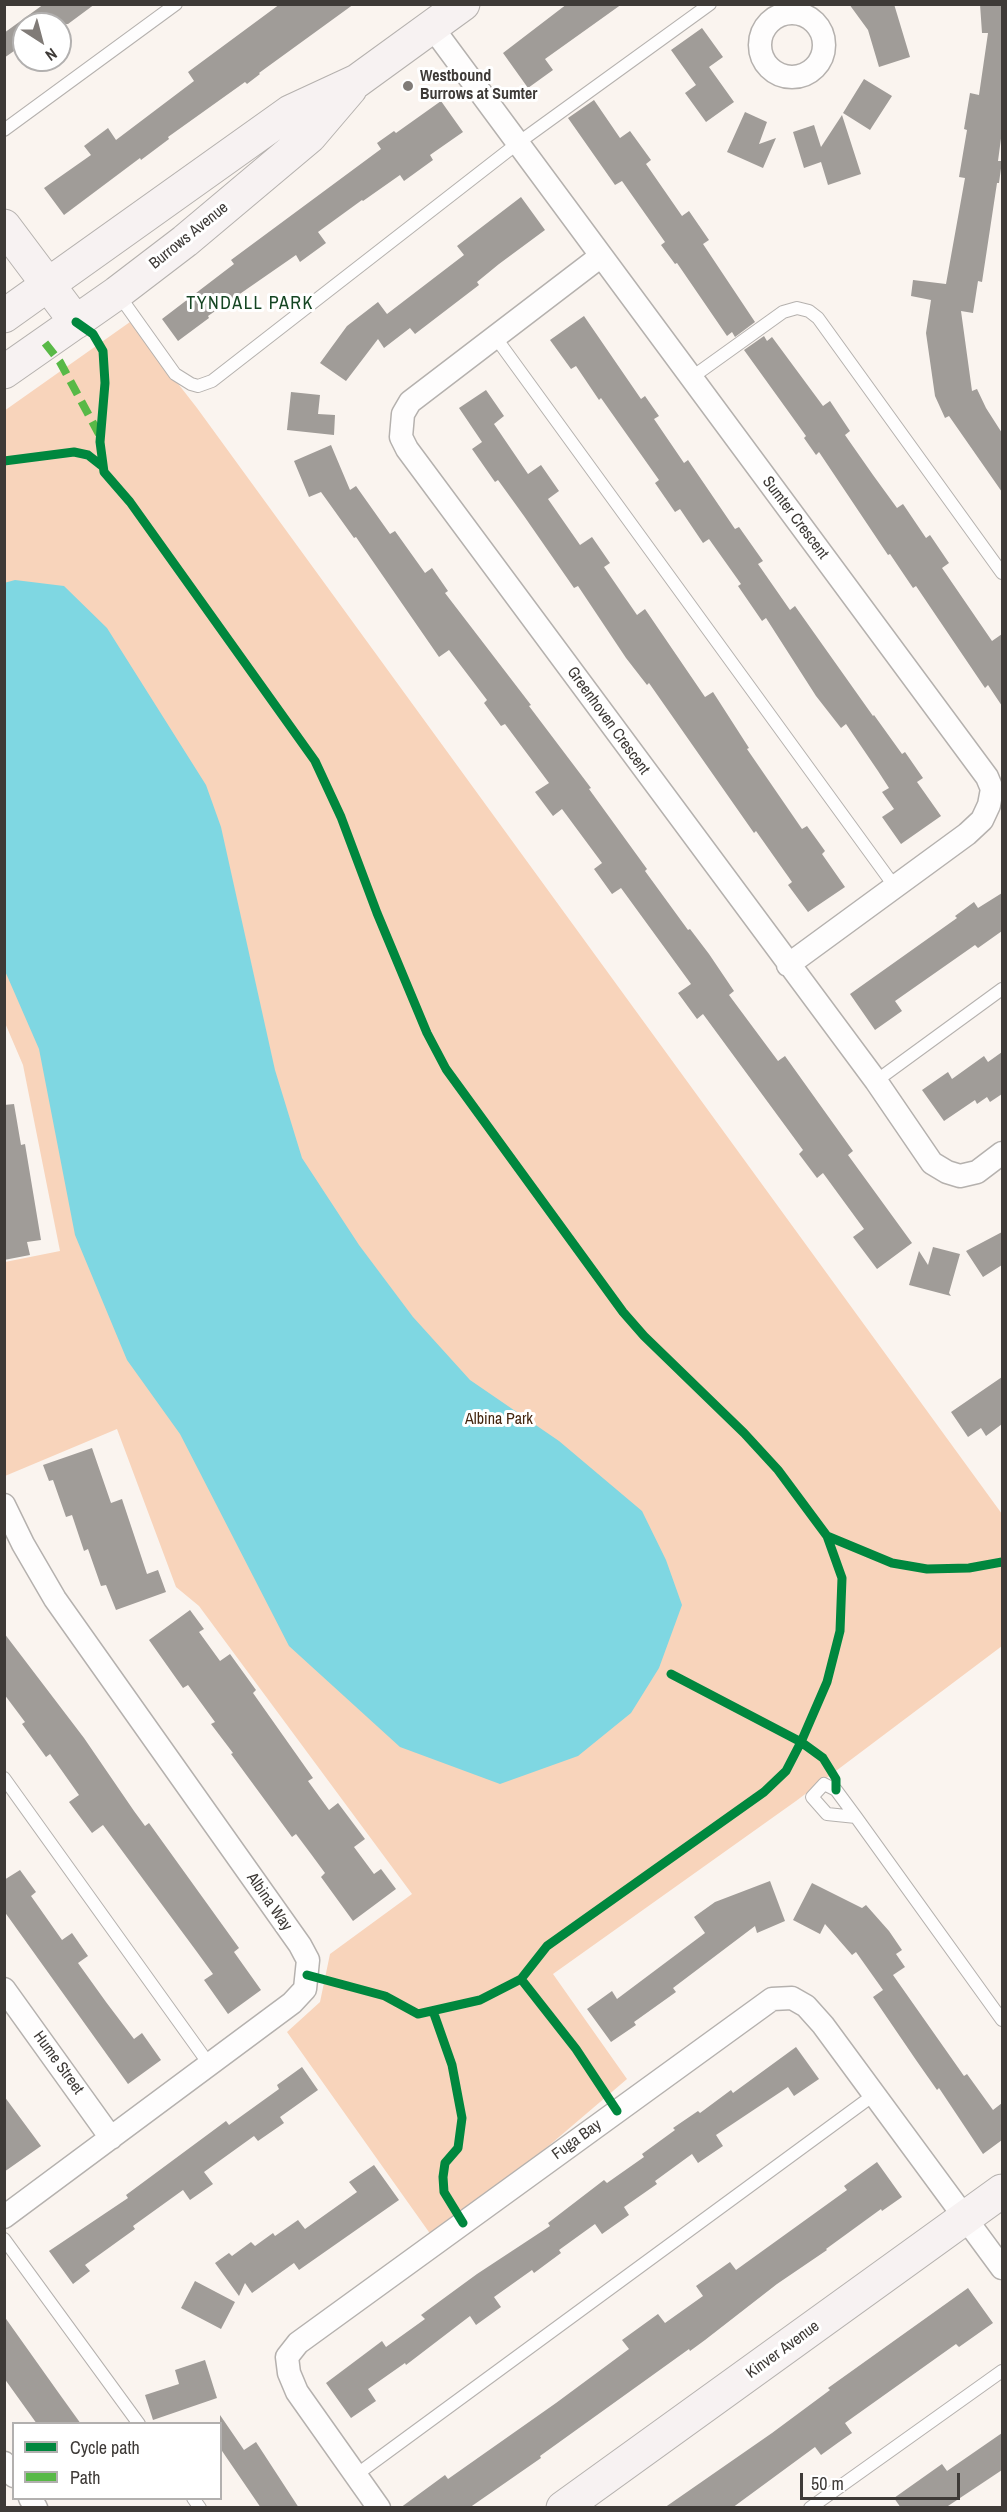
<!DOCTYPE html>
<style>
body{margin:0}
#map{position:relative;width:1007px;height:2512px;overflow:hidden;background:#faf4ef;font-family:"Archivo Narrow",sans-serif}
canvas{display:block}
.frame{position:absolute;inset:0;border:6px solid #3e3a37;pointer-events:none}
.legend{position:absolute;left:12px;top:2422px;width:210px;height:78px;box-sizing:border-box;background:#fff;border:2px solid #b2b0af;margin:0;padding:8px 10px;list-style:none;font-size:18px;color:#3e3a37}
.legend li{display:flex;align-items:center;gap:12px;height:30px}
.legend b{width:30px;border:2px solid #b2b0af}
.north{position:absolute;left:12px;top:12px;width:60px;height:60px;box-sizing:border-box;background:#fff;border:2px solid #b2b0af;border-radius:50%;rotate:144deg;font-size:16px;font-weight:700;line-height:24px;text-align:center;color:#3e3a37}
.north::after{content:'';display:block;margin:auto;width:21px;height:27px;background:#807b77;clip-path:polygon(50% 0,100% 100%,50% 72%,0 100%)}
.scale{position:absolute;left:800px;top:2473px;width:160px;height:27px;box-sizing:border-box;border:3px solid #3e3a37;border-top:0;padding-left:8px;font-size:18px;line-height:21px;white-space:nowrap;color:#3e3a37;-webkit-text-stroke:4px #fff;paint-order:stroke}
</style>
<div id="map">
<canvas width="1007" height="2512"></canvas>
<div class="frame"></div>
<ul class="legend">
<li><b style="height:8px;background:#00873e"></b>Cycle path</li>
<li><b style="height:8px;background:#58b947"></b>Path</li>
</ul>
<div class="north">N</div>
<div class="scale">50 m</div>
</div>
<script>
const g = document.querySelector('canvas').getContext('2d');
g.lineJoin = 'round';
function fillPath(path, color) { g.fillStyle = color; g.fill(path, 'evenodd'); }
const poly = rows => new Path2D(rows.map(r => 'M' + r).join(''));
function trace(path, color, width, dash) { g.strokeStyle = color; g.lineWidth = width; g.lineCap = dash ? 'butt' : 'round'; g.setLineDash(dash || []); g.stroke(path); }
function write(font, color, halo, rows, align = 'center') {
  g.font = font + ' "Archivo Narrow",sans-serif'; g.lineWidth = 6; g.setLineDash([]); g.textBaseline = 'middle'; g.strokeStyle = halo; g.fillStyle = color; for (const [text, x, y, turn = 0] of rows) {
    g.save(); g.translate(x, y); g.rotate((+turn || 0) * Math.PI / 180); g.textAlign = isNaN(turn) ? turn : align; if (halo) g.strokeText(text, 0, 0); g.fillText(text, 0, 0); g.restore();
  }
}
fillPath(poly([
 [130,322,197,408,1002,1514,1002,1646,796,1801,553,1974,627,2079,436,2242,287,2032,320,2002,330,1954,412,1894,199,1606,176,1587,117,1429,5,1476,5,1262,60,1251,23,1065,5,1023,4,411]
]), '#f8d4bb');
fillPath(poly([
 [15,580,64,586,107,628,206,785,221,827,275,1070,302,1158,359,1245,413,1317,470,1380,559,1441,642,1511,666,1560,682,1605,659,1668,631,1713,578,1756,500,1784,400,1747,289,1646,180,1434,127,1360,75,1235,39,1049,5,971,4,583]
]), '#7fd7e2');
fillPath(poly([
 [44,4,95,4,68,24,24,24,24,44,4,58,4,33],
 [280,4,354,4,259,73,260,74,247,84,245,82,168,137,169,139,141,160,140,158,64,215,44,188,91,155,84,146,108,128,116,140,194,81,188,72],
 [567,4,622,4,545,59,553,70,528,88,503,53],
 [849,4,894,4,910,57,879,67,868,30],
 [980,4,1002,4,1002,131,998,161,1002,161,999,183,997,183,982,282,978,281,973,313,961,311,972,391,977,389,986,408,1002,433,1002,492,949,416,945,418,935,396,926,333,931,300,911,296,913,280,946,284,965,178,959,177,967,130,964,129,970,93,979,95,988,33,982,33],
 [702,28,723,57,709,67,734,102,706,122,685,93,696,85,671,50],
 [864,79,892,96,870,130,843,113],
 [594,100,620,138,630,131,651,160,646,164,682,216,689,211,709,240,703,244,755,322,735,337,732,332,727,336,677,263,675,264,661,245,665,242,622,181,615,185,568,118],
 [441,101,463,132,430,155,433,160,404,181,400,175,363,201,362,200,318,232,326,243,300,262,296,255,208,316,209,318,178,341,162,319,234,264,231,260,381,149,377,143,394,131,396,133],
 [745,112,767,122,759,144,776,138,763,168,727,152],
 [842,115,861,174,828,185,821,162,804,168,793,132,814,125,821,147],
 [521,197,545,230,499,264,477,282,479,285,415,334,410,328,384,348,378,339,346,381,320,363,347,326,378,302,387,314,464,255,457,246],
 [584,316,641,399,645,396,659,416,654,419,684,463,688,460,735,529,739,527,763,561,758,564,790,610,795,606,873,716,874,715,902,754,905,752,923,778,917,782,941,816,901,844,882,817,894,809,882,792,889,788,878,771,846,724,841,728,816,696,766,618,762,621,738,586,741,584,709,539,703,543,680,509,675,512,655,483,659,480,601,398,599,400,576,366,571,369,550,340],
 [764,336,767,341,772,337,823,406,830,401,850,431,845,435,873,475,897,508,903,504,926,538,930,535,949,563,942,568,992,641,1002,634,1002,706,988,685,985,688,916,586,913,588,890,554,888,555,819,452,816,455,804,438,806,436,744,350],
 [486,390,504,416,494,424,528,474,541,465,559,491,548,499,580,545,592,537,610,563,604,567,637,615,645,609,705,697,713,692,749,748,747,749,802,829,807,826,825,851,822,854,845,887,808,912,788,885,792,882,756,831,754,833,649,683,647,685,626,658,578,586,574,588,524,516,498,480,495,482,472,449,482,442,459,408],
 [291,392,320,395,318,414,335,415,334,435,287,430],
 [331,445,350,490,356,486,390,534,395,531,425,573,432,568,448,591,445,593,531,705,529,706,591,788,589,789,647,869,645,871,688,930,690,929,709,954,734,991,729,995,778,1061,785,1056,853,1151,848,1155,912,1243,877,1269,853,1237,864,1229,823,1173,817,1178,799,1154,803,1150,703,1014,697,1019,678,993,691,984,621,888,612,894,594,869,602,863,562,809,553,816,535,792,549,783,505,724,501,726,484,703,487,700,449,650,439,657,356,537,354,538,321,492,309,497,294,461],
 [1002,893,1002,931,978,948,975,945,895,1001,902,1011,875,1030,850,994,957,918,955,916,974,902,978,908],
 [1002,1052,1002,1094,990,1102,987,1097,977,1104,975,1100,944,1121,922,1090,948,1072,952,1079,984,1056,988,1062],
 [14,1104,21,1145,25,1144,41,1240,27,1242,30,1255,4,1260,4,1105],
 [1002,1232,1002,1265,983,1277,966,1251],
 [933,1247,960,1254,949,1293,951,1296,909,1285,919,1251,928,1265],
 [1002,1377,1002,1424,986,1436,981,1428,968,1437,951,1412],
 [92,1448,111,1503,122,1499,147,1574,158,1570,166,1592,116,1610,106,1585,101,1586,88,1549,84,1551,72,1515,66,1517,53,1480,49,1481,43,1465],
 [190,1610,204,1629,199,1632,220,1661,230,1654,256,1690,253,1693,313,1778,308,1781,329,1810,338,1803,365,1839,354,1847,374,1874,381,1869,396,1889,353,1921,321,1877,325,1873,311,1854,296,1834,292,1837,231,1754,233,1753,211,1724,215,1722,188,1685,183,1688,149,1640],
 [4,1633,84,1738,134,1811,145,1826,149,1823,239,1948,234,1952,261,1990,228,2014,204,1980,213,1974,197,1952,103,1825,92,1833,69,1802,79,1795,50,1754,46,1757,22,1724,25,1722,4,1694],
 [20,1870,36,1892,31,1896,62,1940,72,1933,88,1956,78,1963,106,2002,134,2039,142,2033,161,2060,128,2084,4,1911,4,1880],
 [770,1881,785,1921,757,1933,755,1926,673,1988,676,1992,634,2022,636,2025,611,2042,587,2009,612,1991,617,1999,705,1933,694,1917,715,1902],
 [812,1883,862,1908,866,1905,889,1931,902,1950,896,1954,905,1967,893,1975,964,2076,967,2074,993,2110,1002,2103,1002,2140,983,2154,939,2088,937,2090,916,2060,873,1997,883,1990,856,1952,852,1955,825,1924,820,1934,793,1920],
 [796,2047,819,2079,794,2096,788,2087,716,2135,723,2146,698,2163,692,2154,655,2181,657,2184,624,2207,629,2215,602,2234,595,2224,559,2250,561,2253,534,2273,532,2270,494,2297,501,2307,476,2325,470,2316,406,2365,405,2363,368,2389,376,2401,351,2418,326,2383,382,2341,386,2347,425,2319,421,2315,477,2274,550,2226,548,2223,604,2180,607,2183,644,2157,642,2154,675,2130,673,2128,698,2111,700,2113,731,2090,733,2093],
 [302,2067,318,2090,280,2117,284,2123,258,2141,254,2136,204,2172,213,2184,190,2200,183,2190,133,2226,135,2229,85,2265,90,2271,73,2284,49,2251,128,2198,126,2195,226,2121,229,2125,279,2089,277,2085],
 [4,2096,41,2146,4,2172],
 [877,2162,902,2197,882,2211,881,2209,826,2249,827,2250,777,2284,705,2340,690,2351,689,2349,540,2456,541,2458,469,2508,400,2508,445,2475,448,2479,556,2403,629,2349,622,2340,658,2314,665,2323,703,2296,696,2286,730,2262,736,2270,847,2190,844,2186],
 [374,2165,399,2200,299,2270,294,2263,252,2293,245,2283,239,2296,215,2263,229,2253,232,2256,251,2242,255,2246,273,2233,275,2236,298,2220,305,2229,357,2192,349,2182],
 [195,2281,235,2302,221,2329,181,2308],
 [968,2288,993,2323,959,2347,956,2344,845,2423,852,2433,839,2442,821,2455,815,2447,732,2508,664,2508,772,2433,830,2390,828,2388],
 [4,2316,58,2392,81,2424,37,2424,4,2378],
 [205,2360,217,2398,153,2420,145,2395,179,2384,175,2370],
 [220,2415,244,2450,256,2442,299,2508,261,2508,220,2448],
 [1002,2433,1002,2470,945,2508,901,2508,894,2498,942,2464,947,2471]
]), '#a09c98');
const lane = poly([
 [4,130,176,4],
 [118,294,175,374,191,384,198,386,212,381,518,143,710,4],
 [496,338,895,887],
 [691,378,783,312,797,308,809,311,818,318,1002,573],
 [876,1081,1002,989],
 [4,1778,209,2064],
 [856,1817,827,1814,812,1797,824,1784,836,1790,856,1817,1002,2020],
 [4,2239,139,2424],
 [356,2475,875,2094],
 [193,2498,200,2508],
 [810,2508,1002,2371]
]);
const street = poly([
 '760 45a32 32 0 1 1 64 0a32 32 0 1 1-64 0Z',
 [432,27,987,777,992,789,989,805,982,820,967,834,788,965],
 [601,256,410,402,403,414,401,437,407,449,876,1081,932,1163,947,1172,960,1176,977,1172,1002,1153],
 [4,1505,23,1544,55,1599,300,1945,308,1960,305,1989,292,2003,4,2217],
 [4,1989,111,2138],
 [4,2463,14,2476],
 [30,2498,36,2508],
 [379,2508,297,2392,289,2373,287,2357,298,2343,772,1999,792,1998,806,2006,823,2025,1002,2268]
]);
const secondary = poly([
 [4,226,76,322],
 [4,316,290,112,357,81,463,4],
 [4,372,117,293,185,241,310,136,350,89],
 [563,2508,1002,2191]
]);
trace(lane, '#b5b1ae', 14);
trace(street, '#b5b1ae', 25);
trace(secondary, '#b5b1ae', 35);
trace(lane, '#fefdfd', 12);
trace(street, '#fefdfd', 22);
trace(secondary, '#f7f2f2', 33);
trace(poly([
 [45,343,60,362,99,434]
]), '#58b947', 8, [15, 8]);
trace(poly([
 [76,322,93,334,103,351,105,383,100,442,104,472,130,502,315,761,341,817,377,913,427,1033,446,1069,623,1312,644,1336,744,1433,778,1470,827,1536,892,1563,927,1569,969,1568,1002,1562],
 [4,461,74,452,88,455,102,466],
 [827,1536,842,1578,840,1631,827,1682,801,1742,823,1758,836,1779,836,1790],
 [307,1975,385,1996,418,2014,480,2000,521,1979],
 [433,2011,452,2065,462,2118,458,2148,445,2163,443,2177,444,2192,463,2223],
 [617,2111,576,2049,521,1979,547,1946,764,1792,786,1771,801,1742,671,1674]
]), '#00873e', 9);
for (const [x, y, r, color] of [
 [408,86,6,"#807b77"]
]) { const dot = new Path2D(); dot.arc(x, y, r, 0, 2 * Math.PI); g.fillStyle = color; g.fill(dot); trace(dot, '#fff', 2); }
write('bold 16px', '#3e3a37', '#fff', [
 ["Westbound",420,77],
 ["Burrows at Sumter",420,95]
], 'left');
write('16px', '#3e3a37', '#fff', [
 ["Burrows Avenue",189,236,-39],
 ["Sumter Crescent",795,518,53],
 ["Greenhoven Crescent",608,721,54],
 ["Albina Way",269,1902,55],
 ["Hume Street",58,2063,54],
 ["Fuga Bay",577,2140,-36],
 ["Kinver Avenue",783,2350,-36]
]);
write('16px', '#44260f', '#fff', [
 ["Albina Park",499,1420]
]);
g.letterSpacing = '1.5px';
write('18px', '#144522', '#fff', [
 ["TYNDALL PARK",250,304]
]);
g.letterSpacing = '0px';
</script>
